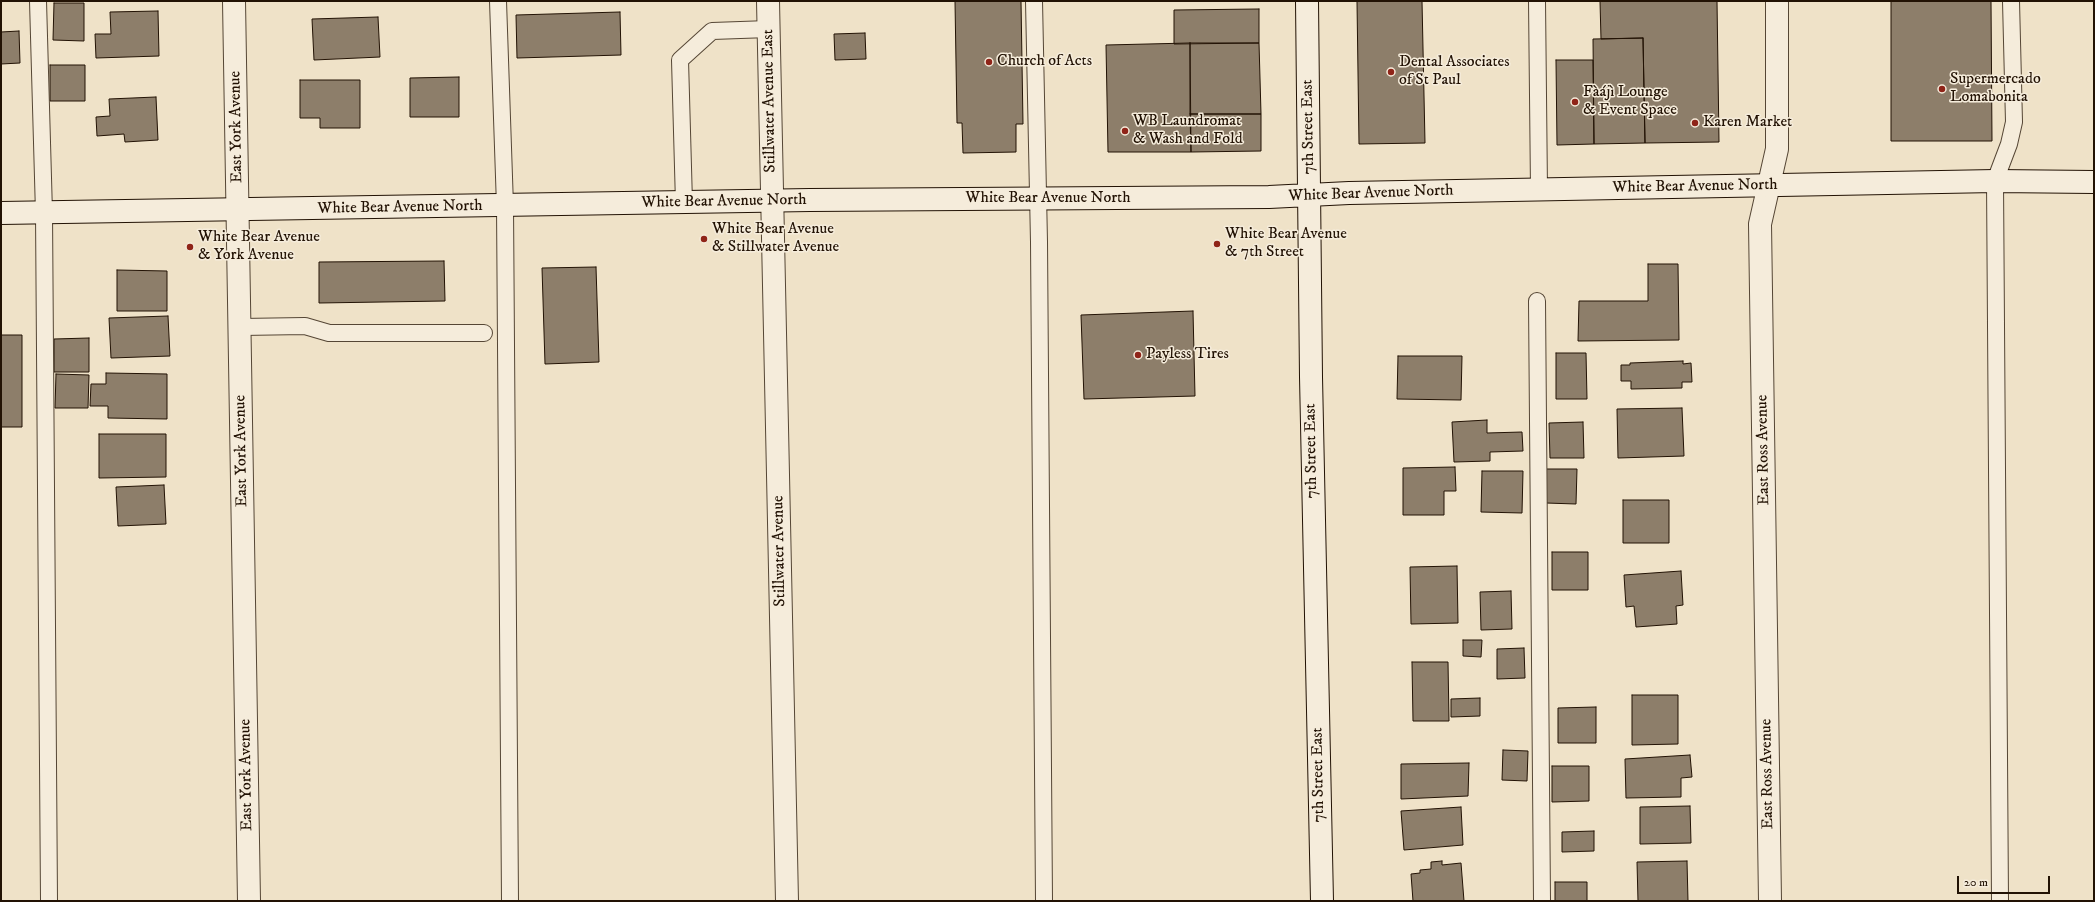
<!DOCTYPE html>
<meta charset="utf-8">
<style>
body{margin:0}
#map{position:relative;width:2095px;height:902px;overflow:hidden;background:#efe2c8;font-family:"IM FELL DW Pica",serif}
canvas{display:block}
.frame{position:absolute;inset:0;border:2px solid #221204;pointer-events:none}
.scale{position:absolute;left:1957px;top:876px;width:93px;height:18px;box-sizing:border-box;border:2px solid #221204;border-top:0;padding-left:5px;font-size:12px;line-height:14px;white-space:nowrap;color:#221204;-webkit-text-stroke:3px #f5ecdb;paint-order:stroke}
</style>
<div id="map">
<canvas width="2095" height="902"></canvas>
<div class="frame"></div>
<div class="scale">20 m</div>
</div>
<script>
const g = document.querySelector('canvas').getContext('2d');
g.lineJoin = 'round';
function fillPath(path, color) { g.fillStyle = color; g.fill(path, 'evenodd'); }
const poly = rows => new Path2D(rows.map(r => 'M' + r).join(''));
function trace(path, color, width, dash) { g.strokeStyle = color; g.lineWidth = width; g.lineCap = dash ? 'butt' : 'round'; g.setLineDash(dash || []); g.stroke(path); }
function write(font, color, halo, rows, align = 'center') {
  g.font = font + ' "IM FELL DW Pica",serif'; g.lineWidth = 3; g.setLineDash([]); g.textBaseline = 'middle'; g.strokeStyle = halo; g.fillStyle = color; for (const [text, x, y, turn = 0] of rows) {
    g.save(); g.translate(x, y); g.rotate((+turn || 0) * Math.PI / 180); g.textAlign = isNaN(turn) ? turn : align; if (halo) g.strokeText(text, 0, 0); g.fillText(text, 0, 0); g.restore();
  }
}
const building = poly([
 [955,1,1021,1,1023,124,1016,124,1016,152,963,153,962,123,957,123,955,1],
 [1357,1,1422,1,1425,143,1359,144,1357,1],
 [1600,1,1717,1,1719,142,1645,143,1643,38,1601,39,1600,1],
 [1891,1,1991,1,1992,141,1891,141,1891,1],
 [54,3,84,3,84,41,53,40,54,3],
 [1259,9,1259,43,1174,44,1174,10,1259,9],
 [158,11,159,56,96,58,95,34,111,34,110,12,158,11],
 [620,12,621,55,517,58,516,15,620,12],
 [378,17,380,57,314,60,312,19,378,17],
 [19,31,20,63,1,64,1,32,19,31],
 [865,33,866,59,835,60,834,34,865,33],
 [1643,38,1645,143,1594,144,1593,39,1643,38],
 [1190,43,1259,43,1261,114,1190,114,1190,43],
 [1190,43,1191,152,1108,152,1106,45,1190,43],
 [1556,60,1593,60,1594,144,1557,145,1556,60],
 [50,65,85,65,85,101,50,101,50,65],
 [459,77,459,117,410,117,410,78,459,77],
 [300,80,360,80,360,128,320,128,320,118,300,118,300,80],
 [156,97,158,140,125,142,124,134,97,136,96,117,110,116,109,99,156,97],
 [1190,114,1261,114,1261,151,1191,152,1190,114],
 [444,261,445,301,319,303,319,262,444,261],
 [1648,264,1678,264,1679,340,1578,341,1579,301,1648,301,1648,264],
 [596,267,599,362,545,364,542,268,596,267],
 [117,270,167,271,167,311,117,311,117,270],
 [1193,311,1195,396,1084,399,1081,315,1193,311],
 [168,316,170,356,111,358,109,318,168,316],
 [1,335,22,335,22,427,1,427,1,335],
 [89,338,89,372,54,372,54,339,89,338],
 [1556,353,1586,353,1587,399,1556,399,1556,353],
 [1398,356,1462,356,1461,400,1397,399,1398,356],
 [1683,361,1683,364,1691,363,1692,382,1682,382,1682,388,1631,389,1631,381,1621,381,1621,365,1630,365,1630,363,1683,361],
 [106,373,167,374,167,419,108,418,108,406,90,406,91,384,106,384,106,373],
 [56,374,89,375,88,408,55,408,56,374],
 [1682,408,1684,456,1618,458,1617,409,1682,408],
 [1487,420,1487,433,1522,432,1523,451,1490,452,1490,461,1454,462,1452,422,1487,420],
 [1583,422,1584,458,1550,458,1549,423,1583,422],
 [99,434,166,434,166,477,99,478,99,434],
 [1455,467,1456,491,1444,491,1444,515,1403,515,1403,468,1455,467],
 [1546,469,1577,469,1576,504,1546,503,1546,469],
 [1482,471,1523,471,1522,513,1481,512,1482,471],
 [164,485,166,524,118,526,116,487,164,485],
 [1623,500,1669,500,1669,543,1623,543,1623,500],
 [1552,552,1588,552,1588,590,1552,590,1552,552],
 [1457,566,1458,623,1411,624,1410,567,1457,566],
 [1681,571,1683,605,1676,606,1677,624,1636,627,1634,606,1626,607,1624,575,1681,571],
 [1511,591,1512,629,1481,630,1480,592,1511,591],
 [1463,640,1482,640,1481,657,1463,656,1463,640],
 [1524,648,1525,678,1497,679,1497,649,1524,648],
 [1412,662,1448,662,1449,721,1413,721,1412,662],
 [1632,695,1678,695,1678,744,1632,745,1632,695],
 [1480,698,1480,716,1451,717,1451,699,1480,698],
 [1596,707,1596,743,1558,743,1558,708,1596,707],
 [1503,750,1528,751,1527,781,1502,780,1503,750],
 [1690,755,1692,777,1681,778,1681,797,1626,798,1625,759,1690,755],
 [1469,763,1468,796,1401,799,1401,764,1469,763],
 [1552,766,1589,766,1589,801,1552,802,1552,766],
 [1690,806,1691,843,1640,844,1640,807,1690,806],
 [1461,807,1463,845,1404,850,1401,811,1461,807],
 [1594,831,1594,851,1562,852,1562,832,1594,831],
 [1442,861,1442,865,1461,863,1464,901,1413,901,1411,874,1420,873,1420,870,1431,869,1431,862,1442,861],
 [1687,861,1688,901,1638,901,1637,862,1687,861],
 [1555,882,1587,882,1587,901,1555,901,1555,882]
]);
fillPath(building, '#8d7e6a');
trace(building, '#221204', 1);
const lane = poly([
 [38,1,44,213,49,901],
 [498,1,505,206,510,901],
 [1034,1,1039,242,1044,901],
 [1537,1,1539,190],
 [684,203,680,60,712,31,769,29],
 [1537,301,1542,901],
 [241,327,305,326,329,333,484,333],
 [2000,901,1995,181,2009,144,2014,122,2011,1]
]);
const street = poly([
 [234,1,249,901],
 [768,1,787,901],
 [1770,901,1760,224,1777,149,1777,1]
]);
const secondary = poly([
 [1307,1,1311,377,1322,901],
 [1,213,810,200,1269,197,1349,193,1995,181,2094,182]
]);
trace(lane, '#554635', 18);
trace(street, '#554635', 24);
trace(secondary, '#221204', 24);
trace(lane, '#f5ecdb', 16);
trace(street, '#f5ecdb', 22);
trace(secondary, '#f5ecdb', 22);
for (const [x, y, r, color] of [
 [989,62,4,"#8f2418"],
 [1391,72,4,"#8f2418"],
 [1942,89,4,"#8f2418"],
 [1575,102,4,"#8f2418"],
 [1695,123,4,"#8f2418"],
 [1125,131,4,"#8f2418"],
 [704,239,4,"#8f2418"],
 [1217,244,4,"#8f2418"],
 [190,247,4,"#8f2418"],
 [1138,355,4,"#8f2418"]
]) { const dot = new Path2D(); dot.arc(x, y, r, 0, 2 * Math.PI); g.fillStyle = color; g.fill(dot); trace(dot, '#f5ecdb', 1.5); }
write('16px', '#221204', '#f5ecdb', [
 ["Church of Acts",997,62],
 ["Dental Associates",1399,63],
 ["of St Paul",1399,81],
 ["Supermercado",1950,80],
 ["Lomabonita",1950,98],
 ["Fàájì Lounge",1583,93],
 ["& Event Space",1583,111],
 ["WB Laundromat",1133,122],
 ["& Wash and Fold",1133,140],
 ["Karen Market",1703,123],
 ["White Bear Avenue",712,230],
 ["& Stillwater Avenue",712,248],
 ["White Bear Avenue",1225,235],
 ["& 7th Street",1225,253],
 ["White Bear Avenue",198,238],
 ["& York Avenue",198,256],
 ["Payless Tires",1146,355]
], 'left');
write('16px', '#221204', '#f5ecdb', [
 ["Stillwater Avenue East",770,101,-91],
 ["East York Avenue",237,127,-91],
 ["7th Street East",1309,127,-91],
 ["White Bear Avenue North",1695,187,-1],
 ["White Bear Avenue North",1371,194,-2],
 ["White Bear Avenue North",1048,199],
 ["White Bear Avenue North",724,202,-1],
 ["White Bear Avenue North",400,208,-1],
 ["East Ross Avenue",1764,450,-91],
 ["East York Avenue",242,451,-91],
 ["7th Street East",1312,451,-91],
 ["Stillwater Avenue",780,551,-91],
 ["East Ross Avenue",1768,774,-91],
 ["East York Avenue",247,775,-91],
 ["7th Street East",1319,775,-91]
]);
</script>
